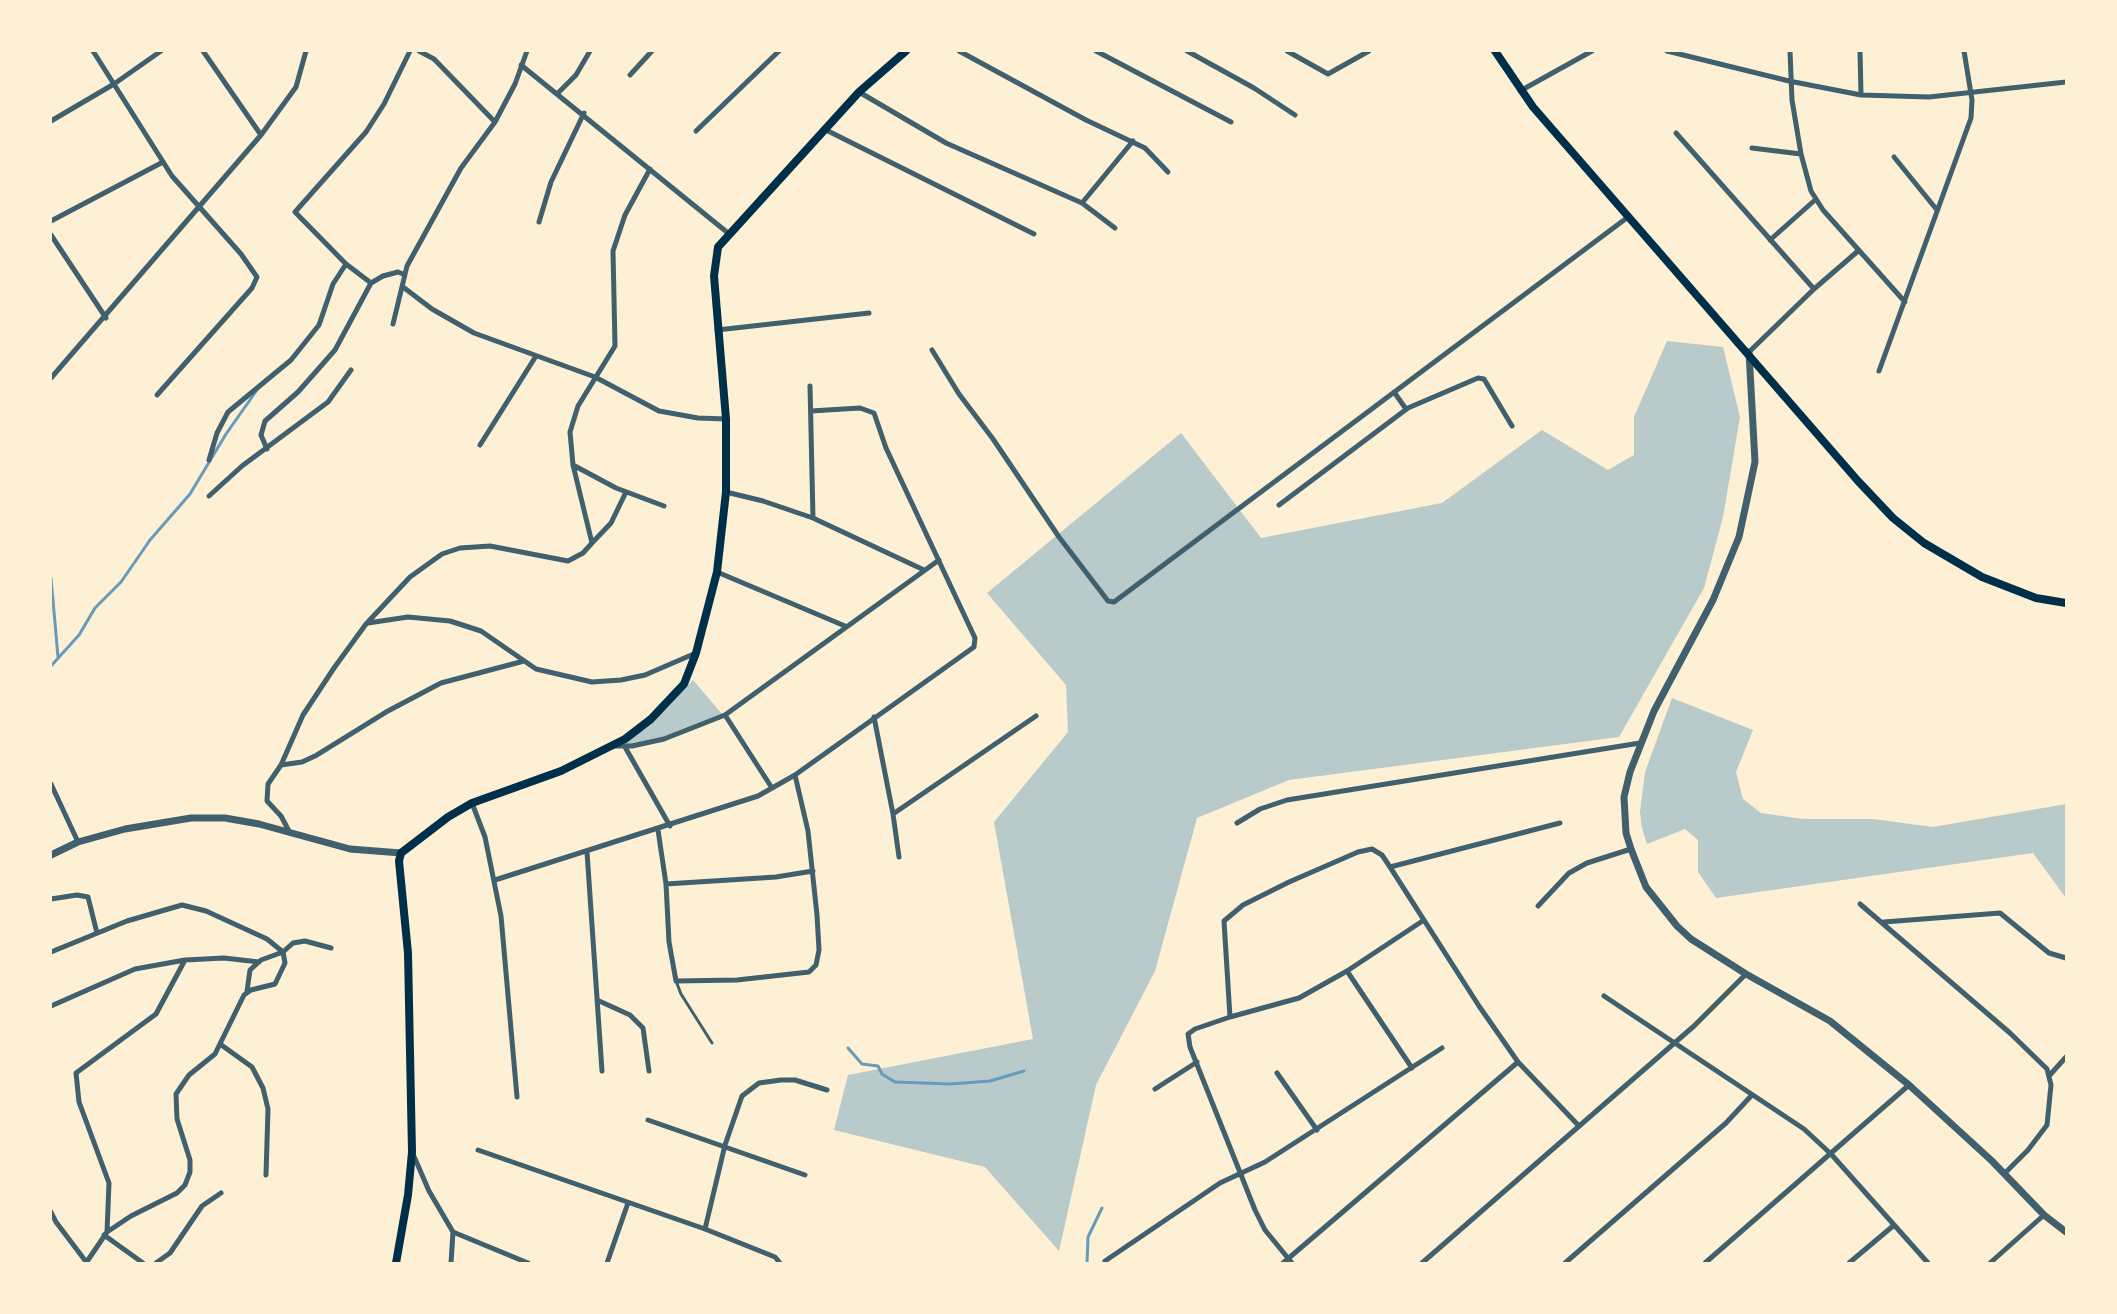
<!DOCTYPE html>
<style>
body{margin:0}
#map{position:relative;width:2117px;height:1314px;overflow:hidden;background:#fdf0d5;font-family:"Roboto Serif",serif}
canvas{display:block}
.frame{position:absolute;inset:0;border:52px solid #fdf0d5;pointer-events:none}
</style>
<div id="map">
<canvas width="2117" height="1314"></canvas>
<div class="frame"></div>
</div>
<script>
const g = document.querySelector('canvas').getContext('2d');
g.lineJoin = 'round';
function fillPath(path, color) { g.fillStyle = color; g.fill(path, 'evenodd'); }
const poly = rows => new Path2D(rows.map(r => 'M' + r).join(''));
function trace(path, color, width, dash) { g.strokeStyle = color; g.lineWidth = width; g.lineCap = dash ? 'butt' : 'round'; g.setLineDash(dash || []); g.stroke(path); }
fillPath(poly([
 [1667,341,1723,347,1740,417,1723,517,1704,588,1619,737,1289,780,1197,818,1155,971,1096,1085,1059,1251,985,1167,834,1130,848,1075,1033,1039,994,822,1068,732,1066,685,987,593,1181,433,1261,538,1442,503,1542,430,1608,470,1634,455,1634,417],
 [693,680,722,714,691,728,641,744,621,744,654,720],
 [1672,698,1753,730,1736,772,1743,799,1761,813,1803,819,1873,819,1933,827,2066,804,2066,898,2033,853,1716,898,1698,872,1698,840,1685,829,1647,844,1642,828,1640,812,1645,772]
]), '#b9caca');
trace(poly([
 [51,578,58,657],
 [51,666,79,635,95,608,121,582,150,540,190,494,226,434,257,390],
 [848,1048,862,1064,878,1066,882,1074,895,1082,950,1084,990,1081,1024,1071],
 [1087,1263,1088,1237,1102,1208]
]), '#669bbc', 3);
trace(poly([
 [676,981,681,994,712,1043]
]), '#3f606c', 3);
trace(poly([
 [93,51,172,176,241,254,257,277,252,288,157,395],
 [203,51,261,135],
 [419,51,434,59,495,122],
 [959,51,1086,120,1145,148,1168,172],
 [1096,51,1231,122],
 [1187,51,1254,88,1295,115],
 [1287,51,1328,74,1369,51],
 [1667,51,1789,81,1861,95,1929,97,2066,82],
 [1790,51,1792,100,1801,154,1811,191,1823,210,1905,302],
 [1860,51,1861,95],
 [521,65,728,233],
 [630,75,652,51],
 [1520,91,1592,51],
 [859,92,946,143,1082,203,1115,228],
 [558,93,576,75,590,51],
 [51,121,114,84,161,51],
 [824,129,1034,234],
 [696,131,779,51],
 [1676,133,1814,289],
 [1752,148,1801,154],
 [1894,157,1937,210],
 [1082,203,1133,141],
 [51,221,163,162],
 [539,222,551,182,584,113],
 [51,235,106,318],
 [1770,240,1815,200],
 [371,283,346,264,295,212,366,132,384,104,410,51],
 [403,287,432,309,474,333,595,377,659,411,698,418,726,419],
 [393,324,407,266,461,168,495,122,515,84,527,51],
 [717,330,869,313],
 [932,350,959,394,993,439,1059,537,1108,601,1114,602,1628,217],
 [1749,352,1814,289,1858,251],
 [1879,371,1971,118,1972,100,1964,51],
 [51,378,261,135,296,87,306,51],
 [810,386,813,518],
 [1394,392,1406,409],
 [480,445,536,356],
 [267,449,261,435,265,421,298,392,335,350,371,283,383,276,398,272,403,274],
 [209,460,217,433,228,412,291,360,319,325,333,284,346,264],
 [573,465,616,488,664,506],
 [726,492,763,501,813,518,924,570],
 [209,496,242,466,328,402,351,370],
 [1279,505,1408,408,1478,378,1484,379,1512,426],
 [592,543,611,523,626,492],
 [717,572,845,626],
 [368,623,408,617,450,621,481,631,536,669,592,682,621,680,645,675,696,653],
 [725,715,772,788],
 [874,717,893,814,1036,716],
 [614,746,632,746,664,739,725,715,939,560],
 [625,747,670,826],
 [281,765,302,762,315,756,386,712,441,683,524,661],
 [51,784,78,842],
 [472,803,485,837,501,916,517,1097],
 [893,814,899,857],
 [1237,823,1260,809,1287,800,1640,743],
 [658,830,666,884,669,942,676,981,737,980,809,972,816,965,819,950,817,915,808,831,795,775],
 [290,833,281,816,267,801,268,784,281,765,303,715,334,668,366,624,410,577,442,554,460,548,490,546,568,561,583,553,592,543,573,465,570,432,578,406,615,346,613,251,625,215,650,169],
 [587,852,602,1071],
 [1390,867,1560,823],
 [495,880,758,796,795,775,974,647,975,638,886,448,874,413,860,408,811,411],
 [666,884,776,877,813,871],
 [51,899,77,895,88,897,97,933],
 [1860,904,2010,1033,2047,1069,2051,1085,2047,1125,2028,1150,2005,1173],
 [1538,906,1569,873,1587,863,1631,849],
 [1884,922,2000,913,2049,953,2066,958],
 [51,952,127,921,182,905,206,911,267,939,283,952,285,963,275,984,251,990,244,995,215,1054,189,1075,176,1094,177,1119,190,1160,190,1172,185,1185,177,1193,131,1216,107,1232,86,1263],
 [1347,971,1412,1068],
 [247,991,250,970,261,960,283,952,293,943,305,941,331,948],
 [1604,996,1804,1129,1831,1154,1928,1263],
 [597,1000,630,1015,643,1028,649,1071],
 [51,1006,135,969,185,960,224,958,259,962],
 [1230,1017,1224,921,1243,905,1289,882,1358,852,1372,849,1382,855,1390,867,1479,1006,1518,1062],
 [220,1044,252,1067,263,1088,268,1109,266,1175],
 [1277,1073,1317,1130],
 [2049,1076,2066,1057],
 [1155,1089,1197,1062],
 [648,1120,805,1175],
 [478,1150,705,1229,775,1257,780,1263],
 [413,1154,429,1191,453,1232,528,1263],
 [51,1212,56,1222,87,1263],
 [705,1229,725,1145,742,1096,759,1083,781,1080,795,1080,827,1090],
 [107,1232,109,1183,79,1102,76,1073,156,1014,185,960],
 [104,1235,143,1263],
 [1105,1261,1220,1183,1265,1162,1442,1048],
 [156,1263,170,1253,202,1206,221,1193],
 [451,1263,453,1232],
 [607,1263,628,1203],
 [1283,1263,1518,1062,1579,1126],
 [1292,1263,1265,1230,1255,1210,1190,1047,1188,1034,1195,1029,1230,1017,1299,998,1347,971,1424,920],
 [1422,1263,1694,1026,1746,974],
 [1565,1263,1726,1123,1751,1096],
 [1705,1263,1909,1085],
 [1849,1263,1893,1226],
 [1990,1263,2044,1215]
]), '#3f606c', 5);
trace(poly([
 [1749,352,1755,462,1739,537,1713,600,1654,711,1630,772,1624,797,1626,833,1631,849,1646,887,1677,926,1691,939,1746,974,1830,1021,1909,1085,1992,1161,2044,1215,2066,1232],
 [51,855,78,842,125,829,191,818,225,818,259,824,350,849,401,853]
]), '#3f606c', 7);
trace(poly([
 [1495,51,1533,107,1858,481,1893,518,1924,543,1982,577,2036,598,2066,603],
 [396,1263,408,1195,412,1152,408,953,399,861,401,853,448,817,472,803,561,771,625,739,651,719,684,684,696,653,717,572,726,492,726,419,714,276,718,247,859,92,906,51]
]), '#003049', 8);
</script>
